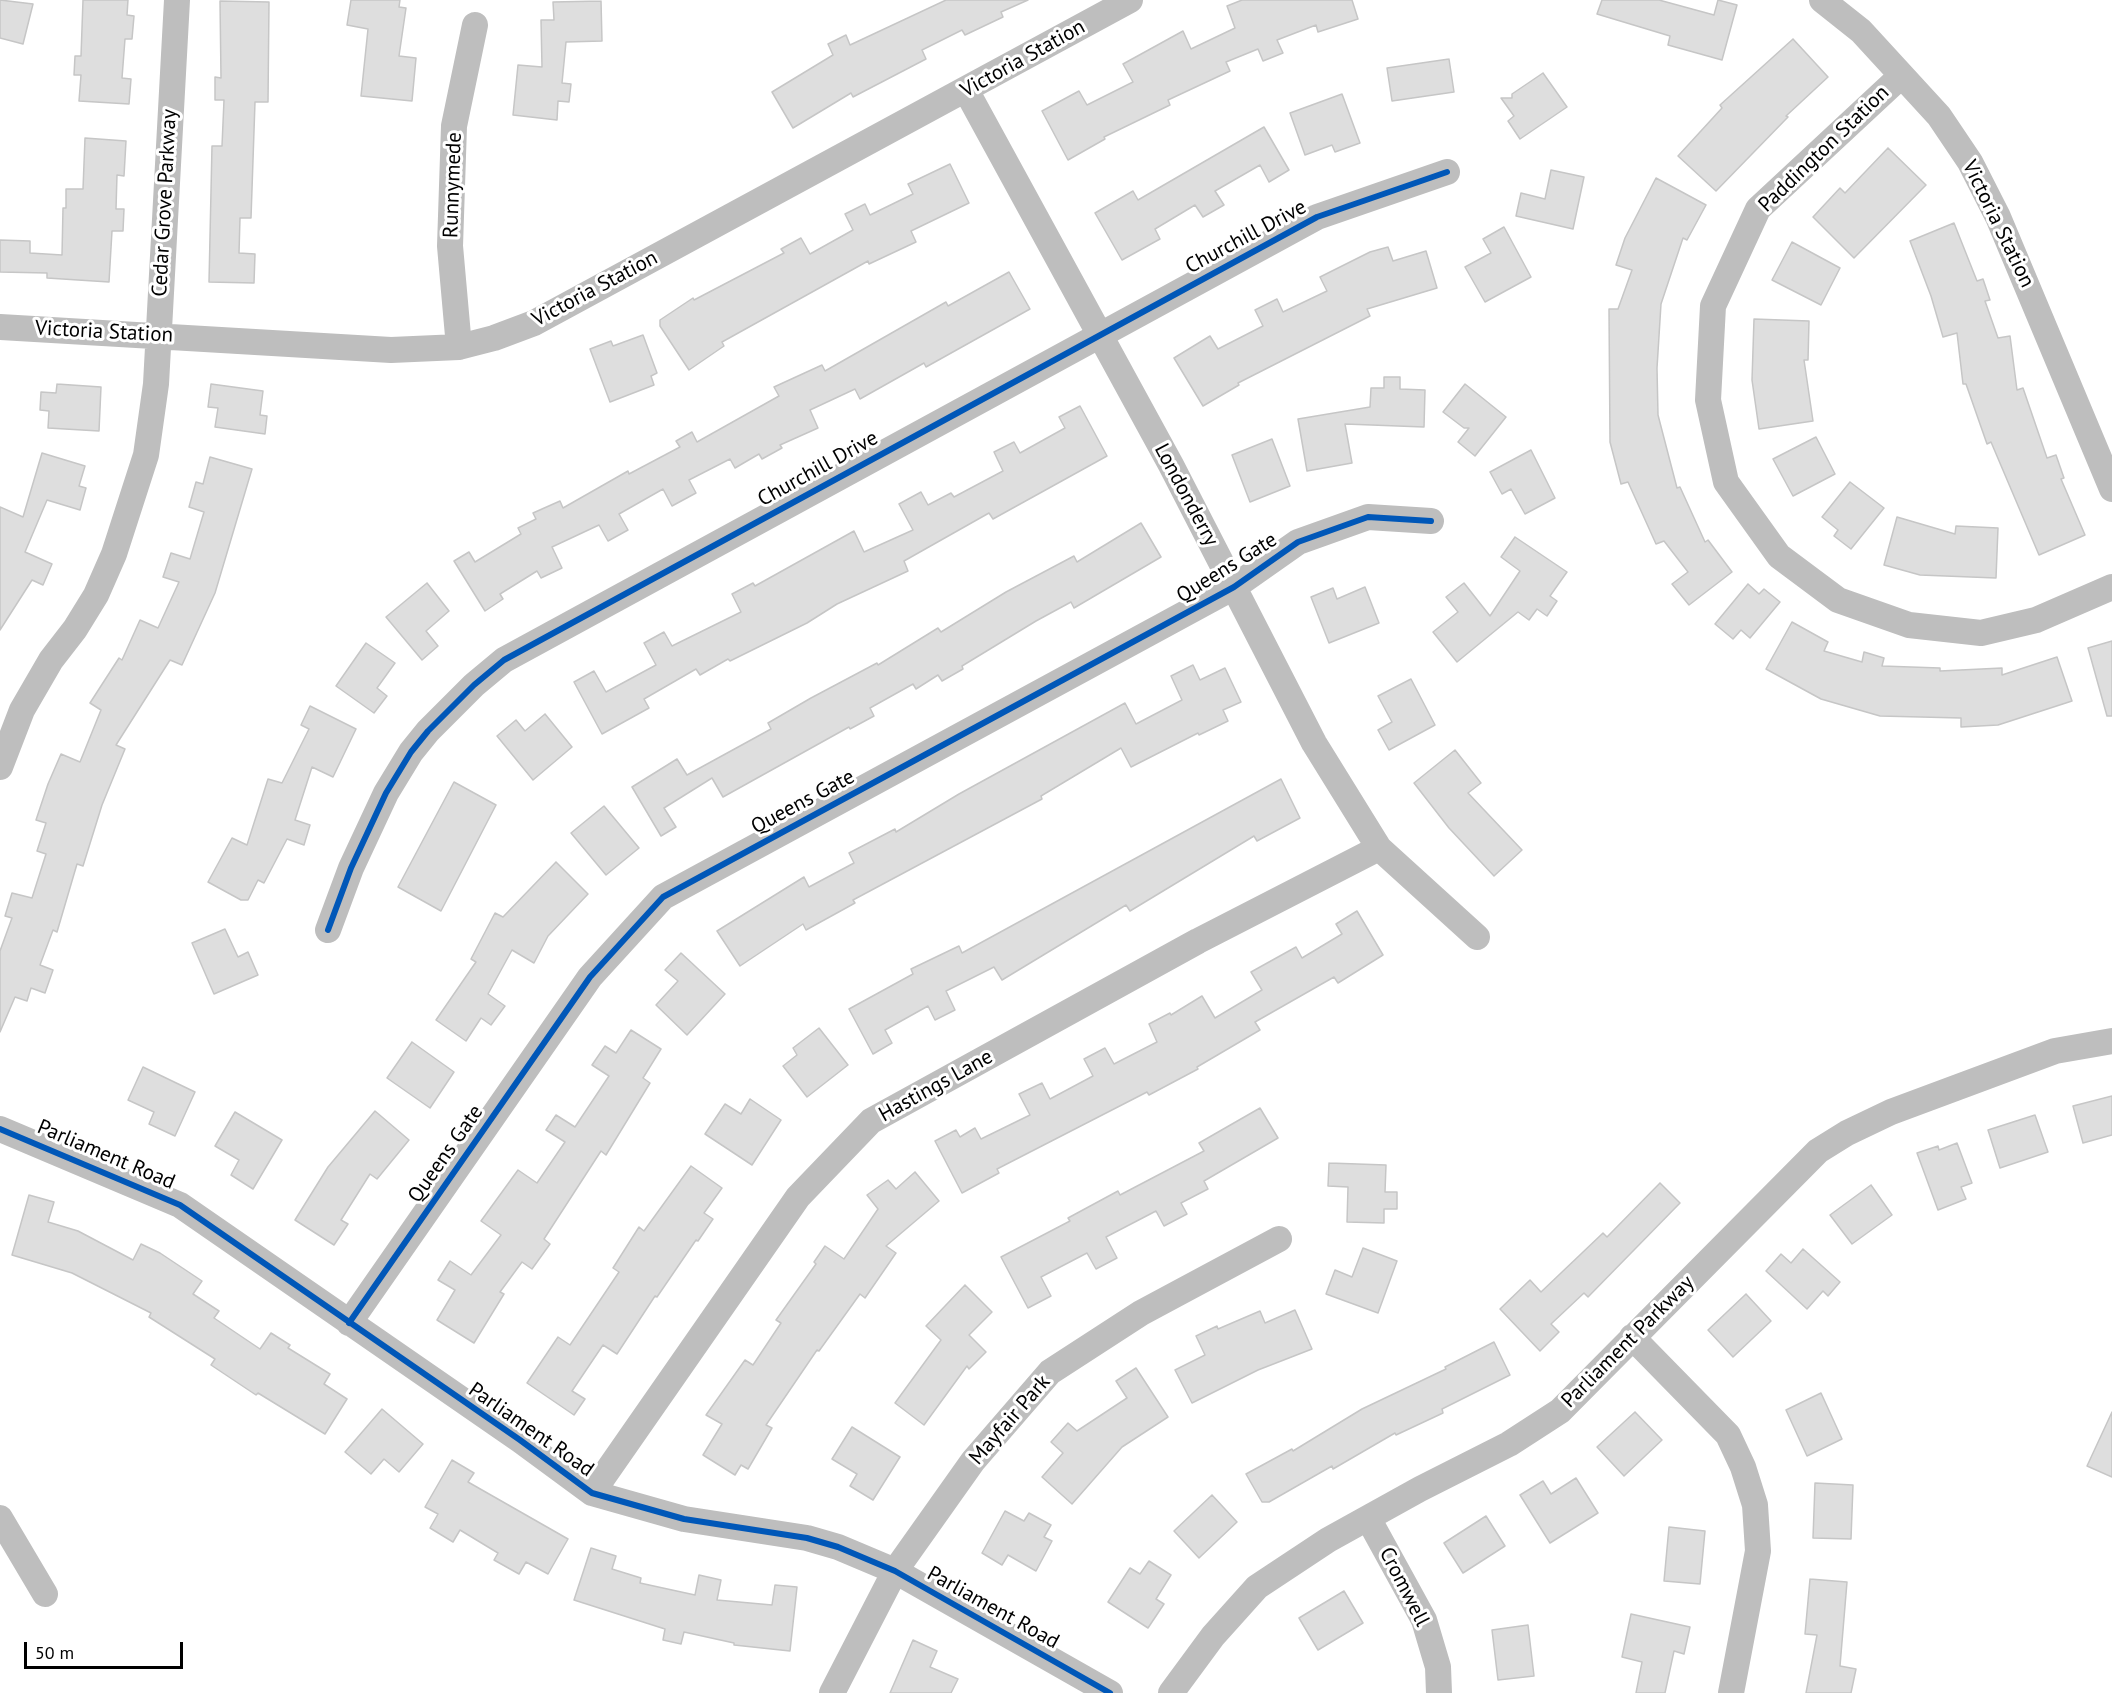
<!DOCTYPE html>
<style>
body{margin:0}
#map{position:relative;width:2112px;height:1693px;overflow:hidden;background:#fff;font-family:"PT Sans",sans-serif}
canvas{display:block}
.scale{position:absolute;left:24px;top:1642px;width:159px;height:27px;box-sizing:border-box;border:3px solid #000;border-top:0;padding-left:8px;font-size:18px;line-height:21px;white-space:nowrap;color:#000;-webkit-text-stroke:4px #fff;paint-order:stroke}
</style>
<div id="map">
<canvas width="2112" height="1693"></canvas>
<div class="scale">50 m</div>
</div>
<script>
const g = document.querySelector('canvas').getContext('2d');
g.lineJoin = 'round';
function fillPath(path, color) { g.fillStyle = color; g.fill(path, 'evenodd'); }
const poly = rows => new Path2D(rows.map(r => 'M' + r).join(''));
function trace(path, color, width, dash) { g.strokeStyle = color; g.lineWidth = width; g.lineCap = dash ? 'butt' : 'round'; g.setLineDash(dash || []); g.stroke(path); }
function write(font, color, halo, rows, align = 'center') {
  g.font = font + ' "PT Sans",sans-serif'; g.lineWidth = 6; g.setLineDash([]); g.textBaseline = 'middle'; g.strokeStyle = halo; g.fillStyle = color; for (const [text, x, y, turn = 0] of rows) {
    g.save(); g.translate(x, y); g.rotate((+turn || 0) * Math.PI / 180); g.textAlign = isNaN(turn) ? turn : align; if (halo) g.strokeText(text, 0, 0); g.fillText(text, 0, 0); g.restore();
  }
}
const building = poly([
 [0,0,33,4,23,44,0,38,0,0],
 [83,0,128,0,127,15,134,16,132,39,125,39,122,78,131,79,129,104,79,101,81,75,74,75,75,56,81,56,83,0],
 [351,0,400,0,399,7,406,8,399,56,416,58,412,101,361,96,368,29,347,25,351,0],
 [946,0,1028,0,1001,12,1003,17,965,35,962,30,922,50,926,59,853,97,851,93,793,128,772,92,833,55,828,44,846,35,850,45,946,0],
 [1242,0,1352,0,1358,19,1318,32,1316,25,1277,40,1283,53,1263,61,1258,49,1226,62,1230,71,1168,100,1170,105,1104,137,1105,139,1068,160,1042,111,1079,91,1087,105,1133,82,1123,64,1183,31,1191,49,1235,28,1227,6,1242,0],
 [1602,0,1659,0,1714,15,1718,0,1737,5,1722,60,1668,45,1670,36,1597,14,1602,0],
 [220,1,269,2,268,102,255,102,251,218,240,218,239,253,255,254,254,283,209,282,212,146,222,146,224,100,215,100,215,77,221,78,220,1],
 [601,1,602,41,566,42,562,83,571,84,569,102,558,101,557,120,513,115,518,65,542,67,541,20,554,20,553,2,601,1],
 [1793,39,1828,77,1786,116,1788,117,1716,191,1678,156,1722,108,1720,105,1793,39],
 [1449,59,1454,92,1392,101,1387,68,1449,59],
 [1543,73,1567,107,1520,139,1508,121,1514,116,1501,98,1512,98,1512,94,1543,73],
 [1342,94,1360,143,1335,152,1332,145,1305,155,1290,113,1342,94],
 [1264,127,1289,170,1269,182,1260,165,1215,191,1224,205,1203,217,1195,205,1155,229,1160,239,1122,260,1095,213,1133,191,1138,200,1264,127],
 [85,138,126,141,124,176,117,175,116,209,124,209,123,231,112,231,109,282,47,278,47,273,0,272,0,240,30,241,30,253,62,255,63,208,66,208,66,189,83,189,85,138],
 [1888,148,1926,185,1854,258,1813,217,1840,188,1845,193,1888,148],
 [950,164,969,203,911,231,916,242,869,264,868,261,722,342,724,346,689,370,660,326,660,320,693,298,694,300,784,253,781,249,801,238,810,254,853,230,845,214,865,204,870,215,913,194,908,184,950,164],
 [1551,170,1584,177,1573,229,1516,216,1521,193,1545,199,1551,170],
 [1656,178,1706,205,1687,240,1683,238,1661,304,1657,368,1658,415,1677,488,1680,487,1705,542,1708,540,1732,572,1689,605,1672,584,1688,572,1664,541,1656,544,1628,482,1621,484,1610,442,1609,309,1618,309,1632,270,1616,265,1625,238,1656,178],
 [1954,223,1977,281,1983,279,1990,300,1985,301,1998,338,2010,336,2017,390,2023,388,2047,458,2056,455,2064,478,2061,479,2085,535,2039,555,1991,442,1987,444,1966,384,1963,384,1957,333,1943,337,1931,296,1910,241,1954,223],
 [1504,227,1531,277,1485,302,1465,267,1491,253,1483,239,1504,227],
 [1792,242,1840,268,1821,305,1772,280,1792,242],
 [1388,247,1393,261,1426,251,1437,288,1367,309,1370,316,1238,383,1239,385,1203,406,1174,358,1210,336,1218,349,1263,326,1255,310,1277,299,1283,312,1327,291,1320,277,1370,252,1388,247],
 [1009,272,1030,309,926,367,924,363,860,399,855,389,810,410,818,428,780,445,782,448,762,459,759,454,735,468,730,459,689,480,696,493,672,506,663,489,619,514,628,530,608,541,599,525,552,547,562,568,541,578,537,571,500,594,503,599,485,611,454,561,469,552,475,562,521,534,518,528,536,519,533,513,560,501,563,508,628,471,629,474,680,447,676,441,692,432,697,442,779,396,774,387,822,365,825,371,946,302,948,306,1009,272],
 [1754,319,1809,321,1808,360,1804,360,1813,421,1759,429,1752,380,1754,319],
 [643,335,657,373,651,376,654,385,610,402,590,349,611,341,613,346,643,335],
 [1384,377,1400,377,1400,389,1425,390,1424,427,1345,424,1352,463,1307,471,1298,419,1370,407,1371,388,1384,388,1384,377],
 [57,384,101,387,99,431,48,428,49,411,40,410,41,392,56,393,57,384],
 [211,384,263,391,260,415,267,416,265,434,215,427,218,408,208,407,211,384],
 [1465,384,1506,417,1475,456,1458,442,1469,428,1464,428,1443,412,1465,384],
 [1080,406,1107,456,993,519,989,513,904,561,908,571,837,604,807,623,730,661,728,659,700,675,696,669,644,699,649,708,602,734,574,682,594,671,606,692,656,665,644,643,664,632,672,646,741,612,732,594,753,583,755,586,854,531,864,552,913,530,899,504,921,492,928,505,951,493,954,497,1003,471,994,452,1014,442,1020,453,1065,428,1059,417,1080,406],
 [1816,437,1835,474,1793,496,1773,459,1816,437],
 [1272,439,1290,486,1250,502,1232,455,1272,439],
 [1531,450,1555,498,1525,514,1511,489,1502,494,1490,472,1531,450],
 [42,453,85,466,79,486,86,488,80,510,47,500,25,552,52,564,43,585,32,580,0,630,0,507,23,517,42,453],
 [210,457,252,469,215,593,182,665,170,660,116,745,125,749,102,805,83,866,77,864,57,932,53,930,40,965,53,970,45,993,31,988,27,1001,15,997,0,1032,0,951,12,918,5,916,12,893,32,898,46,854,37,851,46,823,36,820,48,784,61,754,80,762,101,710,90,703,119,658,122,660,140,620,158,628,179,582,163,577,171,553,190,559,204,512,189,507,196,482,203,484,210,457],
 [1850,482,1884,508,1851,549,1834,536,1838,530,1822,517,1850,482],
 [1897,517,1955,534,1956,526,1998,528,1996,578,1920,575,1884,565,1897,517],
 [1141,523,1161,557,1074,608,1071,602,1036,621,962,666,963,669,942,681,938,675,916,689,913,684,870,708,874,716,850,729,849,727,723,797,712,778,664,808,676,827,661,836,632,787,677,759,687,775,771,729,768,723,811,698,877,663,878,665,938,628,941,632,1006,592,1074,556,1077,562,1141,523],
 [1515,537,1567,572,1550,596,1557,601,1547,616,1537,609,1529,620,1518,612,1457,662,1433,632,1458,612,1446,597,1464,583,1490,616,1520,571,1501,557,1515,537],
 [427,583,449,611,426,631,438,646,422,660,386,617,427,583],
 [1748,584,1759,594,1764,589,1780,602,1750,638,1741,630,1733,639,1715,624,1748,584],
 [1365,587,1379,623,1329,643,1311,597,1333,588,1337,599,1365,587],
 [1792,622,1828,642,1824,651,1862,662,1864,652,1884,658,1882,666,1940,668,1940,671,2002,668,2002,675,2057,657,2072,701,1998,725,1961,727,1961,718,1880,716,1821,699,1766,669,1792,622],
 [2112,641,2112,716,2107,716,2088,648,2112,641],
 [366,643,395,663,377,688,387,696,374,713,336,686,366,643],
 [1193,665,1200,680,1225,668,1241,702,1223,710,1228,721,1199,735,1198,733,1131,767,1121,748,1041,796,1042,799,853,900,855,903,806,930,803,924,740,966,717,931,804,877,809,887,854,863,849,853,895,829,896,832,959,794,1125,703,1136,724,1182,700,1171,676,1193,665],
 [1411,679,1435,725,1389,750,1378,730,1392,722,1378,696,1411,679],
 [310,706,356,729,333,777,312,767,295,820,310,825,304,845,287,839,264,883,258,880,248,900,241,900,208,882,232,838,247,845,268,779,282,783,309,729,301,725,310,706],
 [545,714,572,747,533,780,497,736,516,720,525,731,545,714],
 [1455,750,1481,783,1468,793,1522,850,1494,876,1449,828,1414,783,1455,750],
 [1281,779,1300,818,1257,841,1254,836,1130,911,1126,905,1002,980,994,967,946,991,955,1010,935,1020,928,1006,885,1030,892,1043,873,1054,849,1009,913,974,911,969,959,946,962,953,1281,779],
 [454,782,496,805,441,911,398,887,454,782],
 [604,806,639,848,606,875,571,833,604,806],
 [556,862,588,894,548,936,534,963,512,950,488,994,505,1006,491,1025,481,1018,466,1041,436,1020,476,962,471,959,495,913,503,917,556,862],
 [1357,911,1383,955,1338,983,1334,977,1255,1022,1260,1030,1197,1067,1198,1069,1149,1095,1147,1092,997,1169,999,1173,962,1193,935,1141,956,1130,960,1137,975,1128,981,1139,1030,1115,1019,1094,1042,1083,1050,1099,1093,1076,1084,1059,1105,1048,1114,1064,1157,1042,1149,1024,1170,1013,1171,1015,1202,996,1215,1018,1262,990,1251,972,1296,947,1302,958,1342,934,1336,924,1357,911],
 [225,929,238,957,248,952,258,975,214,994,192,943,225,929],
 [681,953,725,994,687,1035,656,1005,678,981,665,970,681,953],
 [819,1028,848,1065,807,1097,783,1066,797,1055,793,1048,819,1028],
 [631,1030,661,1049,643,1078,650,1083,606,1155,601,1151,544,1239,550,1244,532,1269,522,1262,500,1292,504,1294,474,1343,437,1320,455,1290,438,1280,450,1261,471,1275,501,1235,481,1221,518,1170,537,1183,565,1142,546,1130,556,1115,575,1127,609,1076,592,1065,605,1046,616,1053,631,1030],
 [412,1042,454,1072,430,1108,387,1078,412,1042],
 [143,1067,195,1092,175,1136,149,1124,154,1112,128,1100,143,1067],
 [2112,1096,2112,1135,2083,1143,2073,1106,2112,1096],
 [750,1099,781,1120,752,1165,705,1134,725,1104,741,1114,750,1099],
 [1260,1108,1278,1138,1204,1181,1208,1189,1181,1203,1187,1214,1164,1226,1156,1211,1106,1237,1117,1258,1096,1269,1087,1253,1041,1277,1051,1296,1028,1308,1001,1257,1070,1221,1068,1218,1118,1191,1120,1195,1204,1151,1199,1143,1260,1108],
 [375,1111,409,1140,377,1179,370,1174,341,1220,348,1224,334,1245,295,1220,328,1167,375,1111],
 [235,1112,282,1140,253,1189,231,1175,239,1160,215,1146,235,1112],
 [2035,1115,2048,1152,2000,1168,1988,1130,2035,1115],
 [1957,1143,1972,1183,1961,1187,1966,1199,1938,1210,1917,1153,1938,1146,1939,1150,1957,1143],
 [1329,1163,1386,1165,1385,1192,1397,1192,1397,1209,1384,1209,1384,1223,1347,1222,1348,1187,1328,1186,1329,1163],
 [691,1166,722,1188,704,1213,713,1219,698,1241,696,1240,657,1297,655,1296,617,1354,603,1345,572,1391,585,1399,574,1415,527,1383,558,1337,570,1345,619,1272,613,1268,639,1227,644,1231,691,1166],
 [915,1172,939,1201,886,1246,896,1253,865,1298,860,1294,819,1351,817,1350,766,1425,772,1428,748,1469,741,1465,735,1475,703,1455,722,1424,706,1415,745,1360,753,1365,781,1323,776,1320,816,1264,814,1262,825,1246,844,1259,878,1209,867,1195,888,1180,896,1189,915,1172],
 [1660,1183,1680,1203,1588,1297,1584,1293,1551,1324,1559,1332,1540,1351,1500,1309,1530,1280,1541,1292,1603,1233,1607,1237,1660,1183],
 [1871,1185,1892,1215,1852,1244,1830,1215,1871,1185],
 [29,1195,54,1202,48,1222,78,1231,133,1260,141,1244,160,1253,202,1281,193,1294,219,1311,214,1318,260,1349,271,1333,290,1345,288,1348,330,1374,324,1384,347,1399,325,1434,258,1393,256,1395,211,1365,215,1359,149,1317,151,1313,72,1273,12,1255,29,1195],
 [1363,1248,1397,1261,1378,1313,1326,1294,1335,1270,1352,1277,1363,1248],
 [1803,1249,1840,1282,1828,1296,1823,1291,1807,1309,1766,1271,1781,1254,1791,1263,1803,1249],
 [965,1285,992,1312,969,1335,986,1352,969,1369,967,1366,924,1425,895,1403,941,1340,926,1326,965,1285],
 [1746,1294,1771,1321,1733,1357,1708,1330,1746,1294],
 [1295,1310,1312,1349,1258,1370,1192,1403,1175,1370,1205,1355,1196,1336,1217,1326,1218,1329,1260,1311,1265,1323,1295,1310],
 [1494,1342,1510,1375,1442,1409,1443,1413,1396,1435,1395,1433,1333,1469,1332,1466,1269,1502,1262,1502,1246,1474,1292,1449,1293,1451,1362,1409,1446,1369,1445,1367,1494,1342],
 [1136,1368,1168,1417,1122,1447,1072,1504,1042,1477,1063,1453,1051,1442,1068,1423,1077,1431,1127,1398,1116,1381,1136,1368],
 [1821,1393,1842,1439,1807,1456,1786,1410,1821,1393],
 [382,1409,423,1444,399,1472,384,1459,371,1474,345,1452,382,1409],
 [1635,1412,1662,1440,1624,1476,1597,1447,1635,1412],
 [2112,1412,2112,1477,2087,1466,2112,1412],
 [852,1427,900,1457,873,1500,850,1486,857,1474,832,1459,852,1427],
 [452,1460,474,1473,468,1482,568,1539,548,1574,526,1562,519,1574,494,1560,498,1553,460,1530,453,1542,430,1528,438,1514,425,1507,452,1460],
 [1576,1478,1598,1513,1550,1543,1520,1495,1543,1481,1551,1494,1576,1478],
 [1815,1483,1853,1485,1851,1539,1813,1538,1815,1483],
 [1212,1495,1237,1522,1199,1558,1174,1531,1212,1495],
 [1005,1511,1024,1521,1029,1513,1051,1525,1044,1537,1052,1541,1036,1571,1008,1555,1002,1565,982,1553,1005,1511],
 [1486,1516,1505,1546,1463,1573,1444,1543,1486,1516],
 [1669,1527,1705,1531,1700,1584,1664,1581,1669,1527],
 [591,1548,616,1556,612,1569,641,1578,640,1583,695,1595,699,1575,721,1580,717,1600,772,1605,775,1585,797,1587,790,1651,734,1645,734,1643,684,1632,681,1644,663,1640,665,1629,574,1600,591,1548],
 [1149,1561,1171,1575,1156,1599,1164,1604,1148,1628,1108,1602,1130,1568,1140,1574,1149,1561],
 [1810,1579,1847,1582,1840,1666,1856,1669,1851,1693,1806,1693,1817,1635,1805,1634,1810,1579],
 [1344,1591,1363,1623,1318,1650,1299,1618,1344,1591],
 [1631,1614,1690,1627,1684,1654,1674,1651,1665,1693,1636,1693,1642,1662,1622,1657,1631,1614],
 [1528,1625,1534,1676,1498,1680,1492,1630,1528,1625],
 [913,1640,937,1651,930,1667,958,1679,951,1693,890,1693,913,1640]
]);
fillPath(building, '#dedede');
trace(building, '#c6c6c6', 1.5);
trace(poly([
 [1822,0,1861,31,1939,116,1970,162,1998,217,2112,489],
 [1901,76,1758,209,1713,306,1708,400,1726,482,1779,556,1838,600,1909,625,1981,633,2036,620,2112,587],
 [966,90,1171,465,1314,743,1379,848,1477,937],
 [0,327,391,350,459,347,494,338,534,323,1130,0],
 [459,347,450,246,454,126,475,25],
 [0,767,22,710,51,660,75,629,96,595,114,554,146,455,156,384,177,0],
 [328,930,351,868,386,793,411,752,428,731,474,685,504,660,1317,217,1447,172],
 [0,1129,180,1205,520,1440,592,1493,684,1519,807,1538,838,1547,895,1571,1110,1693],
 [349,1323,590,977,663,897,1234,587,1298,542,1368,517,1431,521],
 [1632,1337,1728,1435,1743,1467,1755,1505,1758,1551,1731,1693],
 [592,1493,798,1197,871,1121,1198,941,1379,848],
 [0,1518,45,1594],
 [1368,1518,1424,1620,1438,1667,1439,1693],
 [832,1693,895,1571,973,1461,1050,1372,1141,1313,1279,1239],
 [1171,1693,1213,1636,1257,1587,1328,1540,1420,1489,1509,1444,1560,1411,1818,1151,1847,1133,1891,1112,2055,1051,2112,1041]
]), '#bebebe', 26);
trace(poly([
 [328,930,351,868,386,793,411,752,428,731,474,685,504,660,1317,217,1447,172],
 [0,1129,180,1205,520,1440,592,1493,684,1519,807,1538,838,1547,895,1571,1110,1693],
 [349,1323,590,977,663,897,1234,587,1298,542,1368,517,1431,521]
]), '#0057b8', 6);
write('21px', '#000', '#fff', [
 ["Victoria Station",1023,59,-29],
 ["Paddington Station",1824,149,-44],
 ["Runnymede",453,185,-88],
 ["Cedar Grove Parkway",165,203,-87],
 ["Victoria Station",1998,224,64],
 ["Churchill Drive",1246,237,-28],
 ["Victoria Station",595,289,-28],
 ["Victoria Station",104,332,3],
 ["Churchill Drive",818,469,-29],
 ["Londonderry",1186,495,62],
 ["Queens Gate",1227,568,-32],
 ["Queens Gate",803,802,-28],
 ["Hastings Lane",936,1086,-29],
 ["Queens Gate",446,1154,-55],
 ["Parliament Road",106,1155,23],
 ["Parliament Parkway",1628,1342,-45],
 ["Mayfair Park",1010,1420,-49],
 ["Parliament Road",531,1430,35],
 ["Cromwell",1404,1587,63],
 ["Parliament Road",993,1608,29]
]);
</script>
